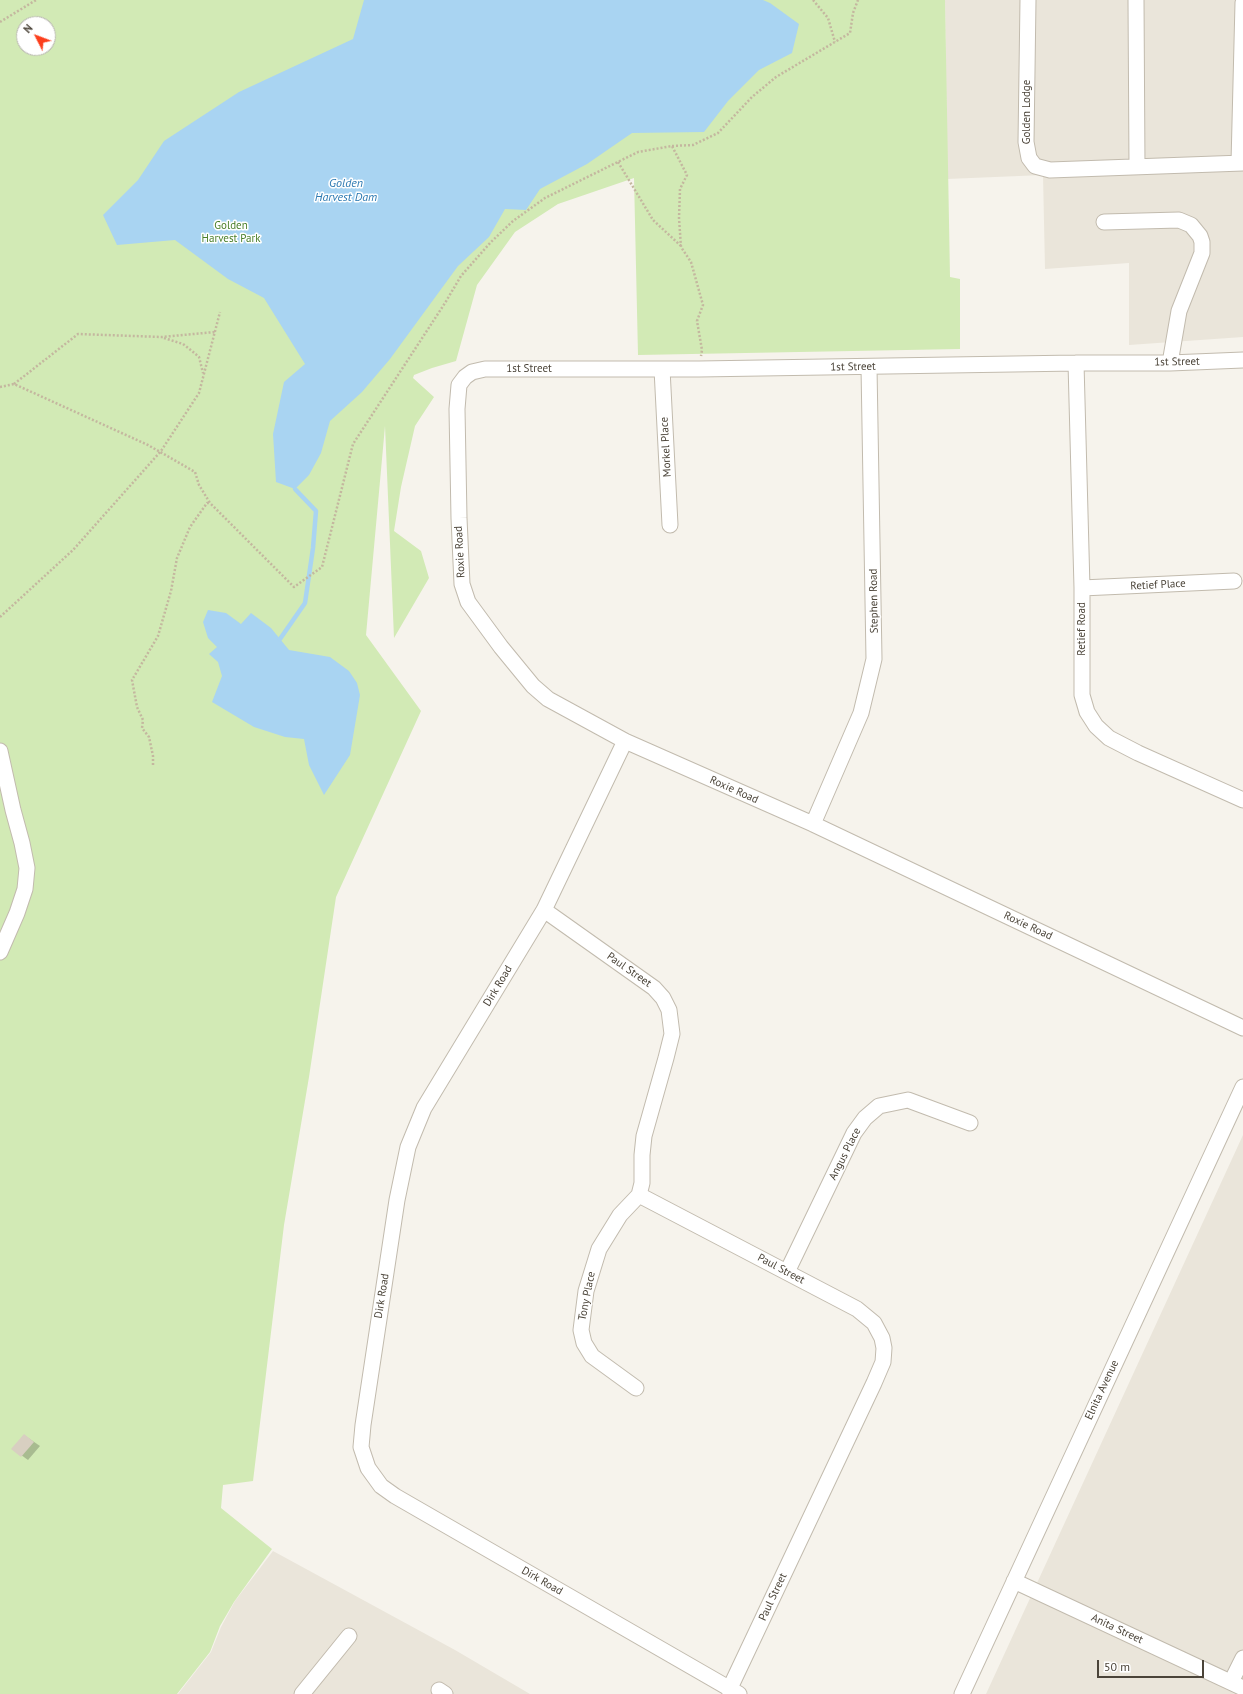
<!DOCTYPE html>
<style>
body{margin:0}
#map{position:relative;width:1243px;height:1694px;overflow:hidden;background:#f6f3ec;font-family:"PT Sans",sans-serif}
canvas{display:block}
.north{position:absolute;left:16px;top:16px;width:40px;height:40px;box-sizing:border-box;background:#fff;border:1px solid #b7b4b0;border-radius:50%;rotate:312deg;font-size:11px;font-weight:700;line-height:16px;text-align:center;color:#4b4439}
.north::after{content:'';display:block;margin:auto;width:14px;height:18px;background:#fc3f1d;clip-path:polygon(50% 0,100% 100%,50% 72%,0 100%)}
.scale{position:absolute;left:1097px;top:1660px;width:107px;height:18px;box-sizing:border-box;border:2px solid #4b4439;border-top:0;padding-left:5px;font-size:12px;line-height:14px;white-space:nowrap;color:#4b4439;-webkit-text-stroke:3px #fff;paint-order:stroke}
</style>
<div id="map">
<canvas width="1243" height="1694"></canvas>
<div class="north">N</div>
<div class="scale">50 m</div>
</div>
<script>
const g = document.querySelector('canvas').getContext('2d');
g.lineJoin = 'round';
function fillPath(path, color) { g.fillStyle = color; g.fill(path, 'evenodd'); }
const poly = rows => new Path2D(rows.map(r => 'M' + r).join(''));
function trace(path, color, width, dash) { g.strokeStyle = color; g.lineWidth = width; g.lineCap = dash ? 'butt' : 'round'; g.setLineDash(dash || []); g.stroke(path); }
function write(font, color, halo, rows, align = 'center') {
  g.font = font + ' "PT Sans",sans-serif'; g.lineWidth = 3; g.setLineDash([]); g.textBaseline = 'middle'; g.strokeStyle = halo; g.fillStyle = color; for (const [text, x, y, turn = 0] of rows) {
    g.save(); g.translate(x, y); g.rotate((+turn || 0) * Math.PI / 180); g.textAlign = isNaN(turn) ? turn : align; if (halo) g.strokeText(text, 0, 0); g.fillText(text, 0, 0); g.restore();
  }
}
fillPath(poly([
 [945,0,1243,0,1243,337,1129,345,1129,263,1045,269,1043,175,947,179],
 [1243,1135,1243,1694,986,1694],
 [273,1551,455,1650,530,1694,178,1694,211,1652,221,1627,235,1601]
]), '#eae5da');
fillPath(poly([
 [0,0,945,0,950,277,960,279,960,349,638,355,634,178,558,204,515,232,477,285,456,361,432,368,414,375,413,378,434,397,415,426,401,487,394,531,421,551,429,578,394,638,385,426,366,635,421,711,336,897,309,1077,284,1225,253,1481,223,1485,221,1508,272,1549,234,1602,220,1626,210,1652,177,1694,0,1694],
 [24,24,48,24,48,48,24,48]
]), '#d2eab5');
fillPath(poly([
 [364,0,763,0,770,3,799,24,792,53,759,70,728,101,704,132,632,133,587,164,540,189,526,210,505,209,489,237,458,266,390,359,362,392,330,421,321,453,309,475,295,489,276,482,273,434,284,382,305,364,264,298,228,279,175,240,117,245,103,215,138,180,164,141,239,92,353,39],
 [208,610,226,613,241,624,251,613,271,628,289,650,330,657,349,671,357,683,360,695,350,755,324,795,309,765,304,739,285,737,254,727,212,702,222,676,218,662,209,654,217,647,208,638,203,622]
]), '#a9d4f2');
fillPath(poly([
 [24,1435,40,1446,28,1460,13,1449]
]), '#0003');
trace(poly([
 [280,639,305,603,313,548,316,511,295,489]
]), '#a9d4f2', 4.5);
fillPath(poly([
 [24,1434,34,1442,21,1457,11,1449]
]), '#d8cfc1');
const minor = poly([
 [1028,0,1026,142,1029,158,1035,166,1050,170,1243,163],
 [1136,0,1137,166],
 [1239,163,1243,3],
 [1104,222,1179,220,1191,225,1200,236,1202,242,1202,253,1179,311,1170,363],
 [1243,360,1170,363,1076,363,699,369,485,369,472,372,465,377,459,385,457,409,459,518,462,584,468,602,501,647,533,686,548,699,625,741,813,824,1243,1028],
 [1076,363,1082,588,1082,695,1087,712,1096,726,1109,738,1138,753,1243,800],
 [662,369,670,525],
 [1082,588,1234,581],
 [625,741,544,910,424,1108,408,1147,397,1200,363,1425,361,1447,368,1468,381,1486,395,1496,739,1694],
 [0,751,13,810,22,843,27,868,25,889,17,913,0,952],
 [813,824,861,713,874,659,869,367],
 [544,910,654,988,663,998,669,1010,672,1034,666,1058,644,1136,642,1155,642,1183,639,1195,857,1309,874,1323,882,1338,884,1348,883,1362,874,1383,729,1690],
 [787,1272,854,1133,865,1118,879,1106,908,1100,970,1123],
 [636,1388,592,1356,584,1343,581,1330,586,1291,599,1249,620,1215,639,1195],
 [1014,1581,1243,1688],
 [1231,1682,1243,1658],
 [439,1690,445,1694],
 [302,1694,349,1636],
 [962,1694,1243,1087]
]);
trace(minor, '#c2bbae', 17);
trace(poly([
 [813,0,828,18,835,42],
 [0,22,36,0],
 [672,146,693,145,718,133,752,97,776,77,850,33,853,13,858,0],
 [618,162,653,220,681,246],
 [164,338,183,344,192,351,199,357,203,373],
 [14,384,78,334,162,337,215,332],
 [0,387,14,384,148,445,195,472,199,485,210,503,294,587,322,567,353,444,445,303,461,276,491,242,513,221,545,198,638,152,672,146,687,175,680,189,679,218,681,247,691,262,703,305,697,321,702,350,701,356],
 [0,617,73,550,161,451,199,393,220,312],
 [153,765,153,756,149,737,142,728,143,720,137,707,132,680,158,636,171,591,177,558,190,527,207,503,210,503]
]), '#c4b79f', 2.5, [2, 2]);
trace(minor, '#fff', 15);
write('11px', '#4b4439', '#fff', [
 ["Golden Lodge",1027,112,-90],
 ["1st Street",1177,362,-1],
 ["1st Street",853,367,-1],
 ["1st Street",529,369],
 ["Morkel Place",666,447,-93],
 ["Roxie Road",460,552,-93],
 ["Retief Place",1158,585,-3],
 ["Stephen Road",874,601,-91],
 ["Retief Road",1082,629,-90],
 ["Roxie Road",734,790,24],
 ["Roxie Road",1028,926,25],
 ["Paul Street",629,970,35],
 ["Dirk Road",498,986,-59],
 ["Angus Place",845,1154,-63],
 ["Paul Street",781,1269,28],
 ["Dirk Road",382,1296,-81],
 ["Tony Place",587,1296,-79],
 ["Elnita Avenue",1102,1390,-65],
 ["Dirk Road",542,1581,30],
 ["Paul Street",773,1597,-65],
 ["Anita Street",1117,1629,25]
]);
write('11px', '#4a7f2a', '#fff', [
 ["Golden",231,226],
 ["Harvest Park",231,239]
]);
write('italic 12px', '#2e7ab2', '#fff', [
 ["Golden",346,184],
 ["Harvest Dam",346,198]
]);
</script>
